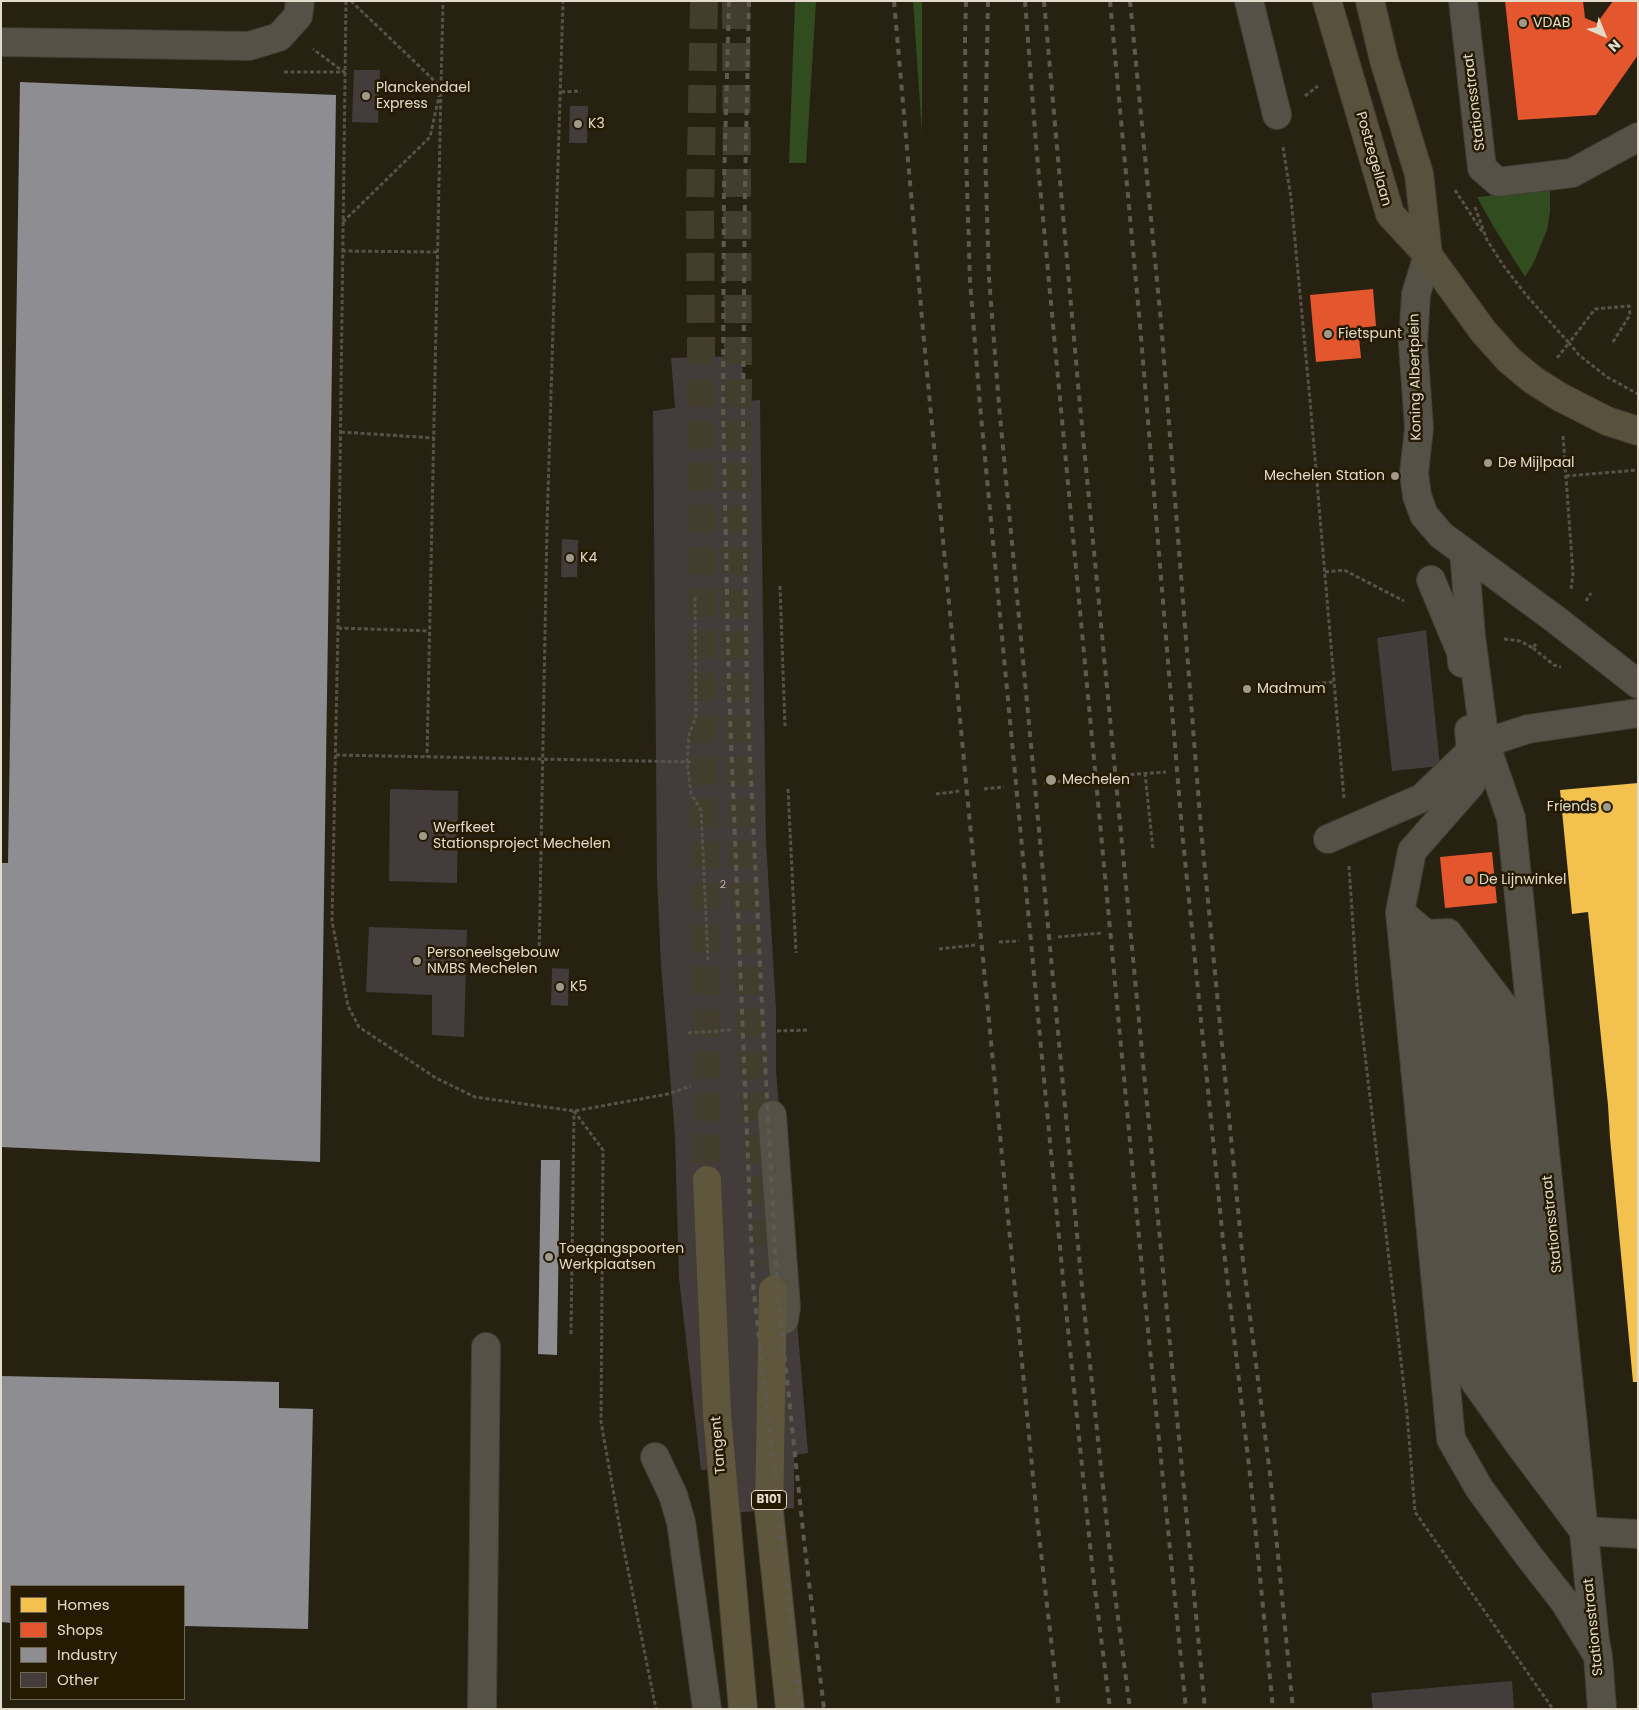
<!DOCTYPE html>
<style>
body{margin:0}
#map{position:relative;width:1639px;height:1710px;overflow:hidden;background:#272112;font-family:Poppins,sans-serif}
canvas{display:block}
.frame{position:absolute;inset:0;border:2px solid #e2dbcc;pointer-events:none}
.legend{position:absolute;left:10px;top:1585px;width:175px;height:115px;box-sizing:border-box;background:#251b02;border:1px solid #716853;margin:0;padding:6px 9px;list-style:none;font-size:15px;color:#e2dbcc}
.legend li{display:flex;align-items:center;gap:10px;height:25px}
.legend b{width:25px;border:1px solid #716853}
.north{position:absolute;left:1579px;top:10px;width:50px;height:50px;-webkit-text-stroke:4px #251b02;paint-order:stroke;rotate:136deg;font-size:14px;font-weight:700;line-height:20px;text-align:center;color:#e2dbcc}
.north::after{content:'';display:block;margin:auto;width:18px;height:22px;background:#e2dbcc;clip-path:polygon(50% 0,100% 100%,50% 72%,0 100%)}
</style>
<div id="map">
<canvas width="1639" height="1710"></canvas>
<div class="frame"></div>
<ul class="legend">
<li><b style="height:14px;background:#f2c14e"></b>Homes</li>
<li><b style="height:14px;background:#e4572e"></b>Shops</li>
<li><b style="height:14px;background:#8d8d92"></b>Industry</li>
<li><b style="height:14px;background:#443c3b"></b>Other</li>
</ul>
<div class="north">N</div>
</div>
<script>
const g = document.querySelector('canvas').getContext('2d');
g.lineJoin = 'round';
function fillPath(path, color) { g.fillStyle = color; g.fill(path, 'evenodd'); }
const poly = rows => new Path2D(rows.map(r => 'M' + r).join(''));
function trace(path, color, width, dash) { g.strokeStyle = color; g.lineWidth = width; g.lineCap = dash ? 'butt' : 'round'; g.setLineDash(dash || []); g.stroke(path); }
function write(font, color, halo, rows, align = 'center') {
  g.font = font + ' Poppins,sans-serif'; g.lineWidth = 5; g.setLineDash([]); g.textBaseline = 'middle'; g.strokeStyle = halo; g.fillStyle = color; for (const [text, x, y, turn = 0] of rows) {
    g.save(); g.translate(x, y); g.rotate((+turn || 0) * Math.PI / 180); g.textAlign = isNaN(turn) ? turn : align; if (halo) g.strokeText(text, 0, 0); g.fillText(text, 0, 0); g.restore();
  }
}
fillPath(poly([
 [795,1,816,1,806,163,789,163],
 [913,1,922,1,922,134],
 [1550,190,1550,212,1547,230,1534,262,1525,277,1492,224,1477,197]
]), '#314d20');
fillPath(poly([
 [1638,783,1638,1382,1633,1382,1610,1138,1608,1105,1588,912,1572,914,1560,790]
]), '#f2c14e');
fillPath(poly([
 [1505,1,1583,1,1585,18,1597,23,1613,1,1638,1,1638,55,1596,115,1518,120],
 [1373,289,1376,326,1358,328,1361,358,1316,362,1310,295],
 [1492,852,1497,903,1445,908,1440,857]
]), '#e4572e');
fillPath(poly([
 [20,82,336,95,320,1162,1,1147,1,863,8,863],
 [541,1160,560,1160,557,1355,538,1354],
 [1,1376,279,1382,279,1408,313,1409,308,1629,184,1626,184,1586,11,1586,11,1623,1,1622]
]), '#8d8d92');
fillPath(poly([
 [354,70,380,70,378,123,352,122],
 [570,106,588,106,587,143,569,143],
 [741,356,746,401,760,400,766,842,776,1009,776,1071,808,1453,794,1455,794,1508,721,1514,715,1469,701,1470,679,1278,675,1136,661,964,657,878,653,411,675,408,671,358],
 [562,539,578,540,577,577,561,577],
 [1426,630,1440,766,1392,771,1377,638],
 [390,789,458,791,457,883,389,881],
 [369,927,467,930,464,1037,432,1035,432,995,366,992],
 [552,968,569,969,568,1006,551,1005],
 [1512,1681,1514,1709,1373,1709,1371,1693]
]), '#443c3b');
trace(poly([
 [704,1,700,209,707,1180],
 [736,1,738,383,735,626,742,827,753,1089,770,1264]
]), '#433d2e', 28, [28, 14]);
const minor = poly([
 [1249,1,1277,115],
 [1463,1,1482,168,1498,182,1572,173,1638,137],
 [1,42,249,46,279,37,298,16,300,1],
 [1428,255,1416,294,1413,344,1419,428,1414,473,1417,496,1424,515,1441,535,1555,619,1638,684],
 [1464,552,1471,636,1485,743,1471,784,1412,851,1400,912,1451,1439,1479,1488,1528,1555,1564,1601,1598,1656],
 [1431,580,1461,652,1462,663],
 [1485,743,1511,818,1595,1641,1598,1656,1602,1709],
 [1485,743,1528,729,1638,713],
 [1328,839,1422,798,1471,751,1469,730],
 [1400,913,1540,1102],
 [1407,918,1426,934,1448,933,1535,1048],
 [1405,964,1545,1155],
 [1411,1018,1551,1210],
 [1415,1070,1556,1264],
 [772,1115,786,1307,784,1320],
 [1421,1124,1562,1318],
 [1426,1176,1567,1372],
 [1432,1230,1573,1426],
 [1437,1283,1578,1480],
 [1441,1334,1519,1444,1584,1531],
 [655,1457,673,1495,681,1522,707,1709],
 [1584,1531,1638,1534],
 [482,1709,486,1347]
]);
const major = poly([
 [1327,1,1390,214,1428,255,1483,331,1509,360,1533,380,1560,397,1607,421,1638,431],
 [1370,1,1384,60,1419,174,1428,255]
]);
const highway = poly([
 [707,1180,717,1414,743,1709],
 [773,1290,769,1511,790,1709]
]);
trace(minor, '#423d32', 30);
trace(major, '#423d32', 30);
trace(highway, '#423d32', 30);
trace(poly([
 [346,1,338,628,332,921,348,1006,359,1027,436,1078,475,1097,574,1111,668,1094,691,1086],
 [351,1,441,87,427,757],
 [284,72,344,72,313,49],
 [441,87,443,1],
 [561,92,581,91],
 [1305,96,1318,86],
 [1283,147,1291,198,1310,400,1344,798],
 [1455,190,1483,233],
 [1475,207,1487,240,1503,265,1527,296,1569,343,1557,358],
 [343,222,430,137,439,96],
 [342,251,437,252],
 [1613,342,1630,315,1629,306,1595,309,1569,343,1579,355,1607,377,1638,394],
 [341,432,434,438],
 [1563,436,1573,574,1571,589],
 [1566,476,1638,470],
 [1325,572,1344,570,1404,601],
 [780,586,785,726],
 [695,597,696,716,689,735,687,762,691,794,701,810,708,960],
 [1586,601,1591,593],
 [338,628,429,631],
 [1504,639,1520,641,1533,648,1536,644],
 [1533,648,1554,665,1561,667],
 [1264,688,1333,682],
 [336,755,694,762],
 [1145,773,1153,850],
 [1124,775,1166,772],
 [1044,783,1085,779],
 [788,789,796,953],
 [984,789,1004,787],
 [936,794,960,791],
 [1349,866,1357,986,1407,1413,1415,1512,1553,1709],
 [1058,937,1101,933],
 [999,942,1019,941],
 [939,949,975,945],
 [539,959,547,526,563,1],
 [777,1031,809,1030],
 [688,1033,732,1030],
 [574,1111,603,1150,601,1422,622,1540,656,1709],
 [571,1334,574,1112]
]), '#575249', 3, [4, 2.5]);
trace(minor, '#555146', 28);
trace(major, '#58513e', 28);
trace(highway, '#5f573d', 28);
trace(poly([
 [729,1,724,184,723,404,729,691,748,1160,753,1285,801,1709],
 [749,1,745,188,743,416,747,695,762,1006,777,1285,804,1540,824,1709],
 [894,1,923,330,972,845,1037,1518,1059,1709],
 [966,1,965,38,966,152,970,281,980,405,1065,1300,1093,1574,1110,1709],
 [988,1,985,148,989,278,999,405,1083,1298,1112,1572,1130,1709],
 [1025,1,1036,144,1144,1290,1186,1709],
 [1044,1,1079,395,1205,1709],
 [1110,1,1140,325,1182,830,1225,1260,1250,1475,1273,1709],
 [1130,1,1161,322,1201,829,1243,1261,1270,1474,1293,1709]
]), '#5d594f', 4, [6, 6]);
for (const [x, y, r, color] of [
 [1523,23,5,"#a19a8b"],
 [366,96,5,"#a19a8b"],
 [578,124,5,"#a19a8b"],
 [1328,334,5,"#a19a8b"],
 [1488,463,5,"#a19a8b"],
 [1395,476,5,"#a19a8b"],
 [570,558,5,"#a19a8b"],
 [1247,689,5,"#a19a8b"],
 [1051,780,6,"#a19a8b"],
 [1607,807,5,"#a19a8b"],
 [423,836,5,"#a19a8b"],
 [1469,880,5,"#a19a8b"],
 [417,961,5,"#a19a8b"],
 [560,987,5,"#a19a8b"],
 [549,1257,5,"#a19a8b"]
]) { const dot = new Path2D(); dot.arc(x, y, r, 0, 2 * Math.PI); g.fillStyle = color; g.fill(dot); trace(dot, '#251b02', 2); }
write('11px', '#bab3a8', null, [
 ["2",723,885]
]);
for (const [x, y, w] of [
 [769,1500,35]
]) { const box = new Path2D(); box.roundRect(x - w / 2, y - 9.5, w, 19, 4); g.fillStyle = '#251b02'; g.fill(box); trace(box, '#e2dbcc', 1); }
write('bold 12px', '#e2dbcc', null, [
 ["B101",769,1500]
]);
write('14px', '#e2dbcc', '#251b02', [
 ["VDAB",1533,23],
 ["Planckendael",376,88],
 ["Express",376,104],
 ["K3",588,124],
 ["Fietspunt",1338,334],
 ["De Mijlpaal",1498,463],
 ["Mechelen Station",1385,476,"right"],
 ["K4",580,558],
 ["Madmum",1257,689],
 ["Mechelen",1062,780],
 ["Friends",1597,807,"right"],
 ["Werfkeet",433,828],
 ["Stationsproject Mechelen",433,844],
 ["De Lijnwinkel",1479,880],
 ["Personeelsgebouw",427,953],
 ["NMBS Mechelen",427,969],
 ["K5",570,987],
 ["Toegangspoorten",559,1249],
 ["Werkplaatsen",559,1265]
], 'left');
write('14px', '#e2dbcc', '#251b02', [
 ["Stationsstraat",1475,102,-97],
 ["Postzegellaan",1373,159,74],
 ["Koning Albertplein",1416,377,-91],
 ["Stationsstraat",1553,1224,-96],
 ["Tangent",719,1445,-95],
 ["Stationsstraat",1594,1627,-96]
]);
</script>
